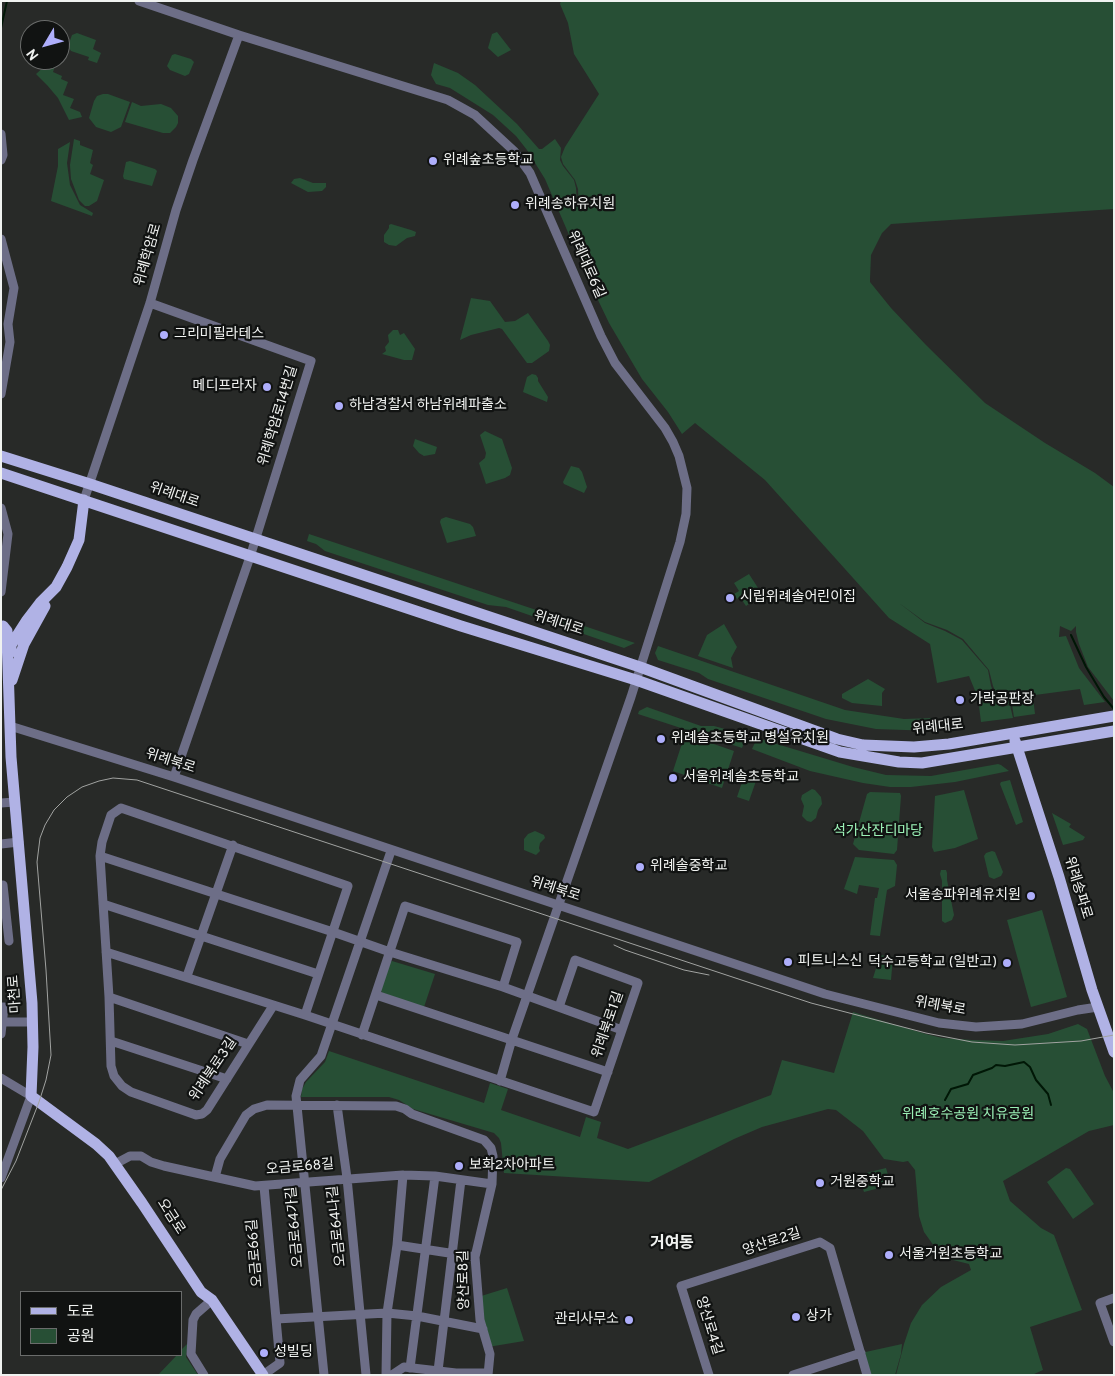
<!DOCTYPE html>
<meta charset="utf-8">
<style>
body{margin:0}
#map{position:relative;width:1115px;height:1376px;overflow:hidden;background:#282a28;font-family:Overpass,"Noto Sans KR",sans-serif}
canvas{display:block}
.frame{position:absolute;inset:0;border:2px solid #f0f2f0;pointer-events:none}
.legend{position:absolute;left:20px;top:1291px;width:162px;height:65px;box-sizing:border-box;background:#111312;border:1px solid #6a6c6b;margin:0;padding:6px 9px;list-style:none;font-size:15px;color:#f0f2f0}
.legend li{display:flex;align-items:center;gap:10px;height:25px}
.legend b{width:25px;border:1px solid #6a6c6b}
.north{position:absolute;left:20px;top:20px;width:50px;height:50px;box-sizing:border-box;background:#111312;border:1px solid #6a6c6b;border-radius:50%;rotate:233deg;font-size:14px;font-weight:700;line-height:20px;text-align:center;color:#f0f2f0}
.north::after{content:'';display:block;margin:auto;width:18px;height:22px;background:#aeaefb;clip-path:polygon(50% 0,100% 100%,50% 72%,0 100%)}
</style>
<div id="map">
<canvas width="1115" height="1376"></canvas>
<div class="frame"></div>
<ul class="legend">
<li><b style="height:6px;background:#b0b2e5"></b>도로</li>
<li><b style="height:14px;background:#274f35"></b>공원</li>
</ul>
<div class="north">N</div>
</div>
<script>
const g = document.querySelector('canvas').getContext('2d');
g.lineJoin = 'round';
function fillPath(path, color) { g.fillStyle = color; g.fill(path, 'evenodd'); }
const poly = rows => new Path2D(rows.map(r => 'M' + r).join(''));
function trace(path, color, width, dash) { g.strokeStyle = color; g.lineWidth = width; g.lineCap = dash ? 'butt' : 'round'; g.setLineDash(dash || []); g.stroke(path); }
function write(font, color, halo, rows, align = 'center') {
  g.font = font + ' Overpass,"Noto Sans KR",sans-serif'; g.lineWidth = 4.5; g.setLineDash([]); g.textBaseline = 'middle'; g.strokeStyle = halo; g.fillStyle = color; for (const [text, x, y, turn = 0] of rows) {
    g.save(); g.translate(x, y); g.rotate((+turn || 0) * Math.PI / 180); g.textAlign = isNaN(turn) ? turn : align; if (halo) g.strokeText(text, 0, 0); g.fillText(text, 0, 0); g.restore();
  }
}
fillPath(poly([
 [561,1,1114,1,1114,209,891,224,882,233,871,255,870,279,870,282,891,308,926,345,985,403,1045,443,1095,473,1114,487,1114,701,1088,667,1079,644,1076,632,1076,626,1071,631,1060,626,1059,637,1066,636,1079,668,1105,702,1084,705,1080,689,1035,695,1033,697,1035,714,1014,717,1012,705,1028,698,1030,693,1015,703,1004,705,998,698,993,686,989,670,963,639,947,630,925,622,899,603,925,623,945,631,962,640,988,670,991,686,997,701,1002,707,1010,705,1013,718,981,722,978,698,969,676,937,683,930,644,889,618,765,480,695,423,682,434,668,412,642,379,609,323,588,279,545,179,527,150,516,136,493,115,450,88,436,84,431,75,434,63,458,73,475,85,517,124,539,149,542,149,555,139,561,148,560,160,563,166,574,180,576,188,577,203,579,211,578,189,575,180,563,164,561,157,565,147,599,94,574,54,568,23,560,4],
 [497,32,511,50,498,57,488,48,492,34],
 [77,33,96,40,93,49,101,53,97,63,88,60,89,57,71,51,68,46,72,35],
 [175,54,191,59,194,62,189,74,185,76,170,70,167,66,172,55],
 [56,63,53,72,62,76,61,79,68,82,63,95,74,99,70,108,80,112,82,117,69,120,58,98,47,85,36,74,47,64],
 [103,94,108,94,130,102,121,127,111,132,96,127,89,118,94,101,97,96],
 [132,102,141,106,161,104,171,108,178,116,178,123,176,127,170,133,163,133,125,122],
 [74,139,80,141,80,145,93,150,90,163,93,165,90,174,104,180,97,201,89,206,85,206,79,200,71,179,70,165],
 [70,142,67,163,70,185,80,205,93,213,92,216,51,201,58,166,58,149],
 [130,161,155,169,157,171,152,186,124,179,123,176,126,162],
 [300,178,313,183,326,183,326,187,322,191,308,192,291,183,294,179],
 [391,224,411,230,416,232,415,236,407,238,396,246,389,245,384,242,384,235,389,228,389,225],
 [471,298,490,301,505,322,515,321,528,313,548,341,550,345,549,351,532,363,527,363,502,329,499,328,471,335,460,340],
 [393,330,398,330,400,335,404,333,415,349,412,360,404,360,382,354,386,351,385,347,389,342,388,335],
 [532,374,536,375,538,378,538,381,548,397,547,402,523,392,527,377],
 [485,431,502,439,512,468,510,475,505,478,486,484,479,463,485,458,486,453,480,435],
 [415,439,437,447,435,454,424,456,419,453,413,446],
 [571,466,579,468,582,472,587,487,584,493,564,484,563,482],
 [446,517,470,524,473,527,476,536,447,543,440,522,441,519],
 [309,534,635,643,624,648,506,607,488,605,325,551,316,544,307,541],
 [749,574,760,591,759,597,746,606,740,597,737,599,734,594,739,591,734,583],
 [724,624,737,647,731,658,733,668,698,656,707,635],
 [658,646,845,710,904,719,933,718,934,731,876,729,826,719,708,679,699,673,658,660,655,653],
 [868,679,885,689,882,693,882,706,852,703,842,698,842,694],
 [647,707,701,726,714,726,747,735,742,748,638,714,639,711],
 [685,734,734,751,722,788,673,771],
 [757,738,853,767,886,775,931,776,998,764,1001,765,1009,771,955,782,911,787,890,787,863,783,810,771,752,749],
 [744,776,756,781,749,801,737,797],
 [1010,780,1023,822,1016,825,1000,784,1001,782],
 [812,789,815,790,821,797,822,804,818,810,816,818,811,822,807,821,802,816,804,806,801,799,802,795],
 [964,790,978,839,955,848,934,852,932,847,935,796],
 [870,792,900,793,901,796,897,850,894,854,859,850,853,844,867,794],
 [1052,813,1071,824,1069,827,1085,837,1083,840,1063,845],
 [535,831,544,835,545,838,540,843,539,848,540,851,536,855,524,850,524,839,528,834],
 [992,851,995,852,1003,872,1001,876,994,879,989,877,984,856,986,853],
 [855,857,894,860,897,865,895,886,887,890,880,936,870,935,875,898,877,898,879,888,859,885,857,894,844,889],
 [941,870,946,870,947,873,947,880,954,915,952,920,945,923,942,921,942,881,940,874],
 [1042,910,1067,997,1031,1007,1007,920],
 [880,955,893,957,891,980,873,978],
 [392,961,435,974,424,1007,383,994,380,989,388,964],
 [853,1012,926,1034,942,1038,972,1040,1003,1041,1048,1034,1078,1024,1087,1029,1105,1076,1114,1093,1114,1125,1089,1131,1003,1181,1010,1201,1041,1228,1054,1235,1082,1310,1030,1327,1043,1370,1032,1375,896,1375,904,1344,911,1323,922,1305,941,1287,971,1270,969,1264,949,1259,939,1253,924,1232,919,1216,915,1170,908,1161,903,1162,884,1159,863,1131,836,1110,828,1109,762,1127,734,1139,649,1182,504,1173,501,1143,499,1138,494,1133,413,1109,399,1100,389,1097,301,1097,302,1089,306,1082,325,1062,329,1051,484,1103,490,1083,508,1089,501,1110,580,1137,586,1117,601,1122,597,1138,628,1149,771,1095,782,1060,834,1073],
 [886,1168,891,1185,864,1192,858,1175],
 [1066,1168,1070,1169,1094,1204,1073,1219,1047,1182],
 [507,1288,524,1341,488,1347,478,1297],
 [188,1343,186,1357,198,1375,158,1375,177,1355,181,1355,181,1350],
 [902,1344,901,1354,895,1375,867,1375,861,1353]
]), '#274f35');
trace(poly([
 [1,28,7,1],
 [1071,635,1086,667,1104,697,1114,709],
 [945,1100,951,1089,968,1084,973,1075,992,1068,996,1065,1005,1066,1024,1062,1030,1067,1036,1080,1048,1094,1051,1105]
]), '#001706', 2);
trace(poly([
 [139,1,239,35,448,100,475,115,514,151,530,173,601,336,615,363,665,428,673,442,679,456,687,488,686,514,680,542,631,697,512,1039,500,1081],
 [1,134,3,155,1,160],
 [1,239,14,288,8,324,10,342,1,394],
 [150,303,311,361,250,557,174,777],
 [84,500,150,303,176,210,193,160,239,35],
 [1,508,8,534,1,592],
 [10,726,174,777,825,994,939,1023,976,1027,1022,1024,1078,1010,1098,1007],
 [1,803,15,802],
 [1,844,19,842],
 [100,856,333,932,390,952,503,987,622,1030],
 [3,885,9,941],
 [103,904,318,974],
 [106,952,305,1015,594,1112,638,983,575,960,559,1007],
 [187,976,233,845],
 [376,995,608,1072],
 [109,997,248,1044],
 [273,1006,207,1110,202,1114,196,1115,131,1092,122,1086,114,1076,111,1066,109,997,100,856,102,842,111,815,121,808,348,886,305,1015],
 [1,1007,4,1007,1,1034],
 [2,1022,32,1022],
 [362,1035,405,906,517,942,503,987],
 [111,1041,227,1079],
 [1,1078,31,1096,1,1178],
 [337,1105,347,1178,366,1375],
 [115,1164,130,1156,141,1156,151,1162,164,1166,255,1186,403,1175,435,1176,492,1184],
 [215,1177,220,1159,246,1115,254,1109,267,1105,396,1106,405,1109,412,1114,484,1140,491,1148,493,1156,492,1184,475,1257,480,1320,490,1354,488,1375],
 [397,1245,475,1257],
 [1114,1298,1100,1303,1114,1342],
 [276,1319,387,1313,417,1316,483,1329],
 [410,1368,435,1176],
 [438,1371,461,1180],
 [204,1375,191,1354,193,1320,196,1314,212,1300],
 [263,1375,280,1363,264,1186],
 [324,1375,296,1096,300,1080,321,1056,391,851],
 [386,1375,387,1313,397,1245,403,1175],
 [392,1375,404,1367,456,1373,488,1373],
 [709,1375,681,1286,820,1242,830,1248,867,1375],
 [793,1375,861,1353]
]), '#6d6e87', 9);
trace(poly([
 [1,456,90,484,640,667,837,739,863,745,914,747,949,744,1114,716],
 [1,473,461,626,636,680,840,752,899,762,922,763,1114,731],
 [3,626,7,631,7,637,11,757,32,1003,33,1047,31,1096,96,1144,109,1156,142,1203,201,1292,212,1300,263,1375],
 [11,652,11,645,27,620,40,603,56,587,67,567,79,540,84,500],
 [12,680,24,644,45,606],
 [1015,741,1059,877,1092,990,1114,1052]
]), '#b0b2e5', 11);
trace(poly([
 [614,945,625,950,684,970,709,975],
 [1,1190,16,1161,39,1102,46,1080,51,1055,46,970,37,862,40,838,45,825,54,810,67,797,82,787,99,781,113,778,137,780,811,1003,926,1033,972,1042,1015,1045,1081,1041,1114,1035]
]), '#a1a3a1', 1);
for (const [x, y, r, color] of [
 [433,161,5,"#aeaefb"],
 [515,205,5,"#aeaefb"],
 [164,335,5,"#aeaefb"],
 [267,387,5,"#aeaefb"],
 [339,406,5,"#aeaefb"],
 [730,598,5,"#aeaefb"],
 [960,700,5,"#aeaefb"],
 [661,739,5,"#aeaefb"],
 [673,778,5,"#aeaefb"],
 [640,867,5,"#aeaefb"],
 [1031,896,5,"#aeaefb"],
 [788,962,5,"#aeaefb"],
 [1007,963,5,"#aeaefb"],
 [459,1166,5,"#aeaefb"],
 [820,1183,5,"#aeaefb"],
 [889,1255,5,"#aeaefb"],
 [796,1317,5,"#aeaefb"],
 [629,1320,5,"#aeaefb"],
 [264,1353,5,"#aeaefb"]
]) { const dot = new Path2D(); dot.arc(x, y, r, 0, 2 * Math.PI); g.fillStyle = color; g.fill(dot); trace(dot, '#111312', 2); }
write('14px', '#f0f2f0', '#111312', [
 ["위례숲초등학교",443,161],
 ["위례송하유치원",525,205],
 ["그리미필라테스",174,335],
 ["메디프라자",257,387,"right"],
 ["하남경찰서 하남위례파출소",349,406],
 ["시립위례솔어린이집",740,598],
 ["가락공판장",970,700],
 ["위례솔초등학교 병설유치원",671,739],
 ["서울위례솔초등학교",683,778],
 ["위례솔중학교",650,867],
 ["서울송파위례유치원",1021,896,"right"],
 ["피트니스신",798,962],
 ["덕수고등학교 (일반고)",997,963,"right"],
 ["보화2차아파트",469,1166],
 ["거원중학교",830,1183],
 ["서울거원초등학교",899,1255],
 ["상가",806,1317],
 ["관리사무소",619,1320,"right"],
 ["성빌딩",274,1353]
], 'left');
write('14px', '#f0f2f0', '#111312', [
 ["위례학암로",149,255,-74],
 ["위례대로6길",585,265,66],
 ["위례학암로14번길",279,416,-73],
 ["위례대로",174,496,19],
 ["위례대로",558,624,18],
 ["위례대로",938,728,-6],
 ["위례북로",170,762,18],
 ["위례송파로",1077,888,73],
 ["위례북로",555,890,18],
 ["마천로",16,994,-94],
 ["위례북로",940,1007,10],
 ["위례북로1길",609,1025,-71],
 ["위례북로3길",214,1070,-56],
 ["오금로68길",300,1168,-5],
 ["오금로",170,1217,57],
 ["오금로64나길",338,1226,-96],
 ["오금로64가길",296,1227,-95],
 ["양산로2길",772,1243,-18],
 ["오금로66길",256,1253,-95],
 ["양산로8길",465,1280,-91],
 ["양산로4길",708,1326,73]
]);
write('14px', '#9aefb5', '#111312', [
 ["석가산잔디마당",878,832],
 ["위례호수공원 치유공원",968,1115]
]);
write('bold 16px', '#f0f2f0', '#111312', [
 ["거여동",672,1245]
]);
</script>
